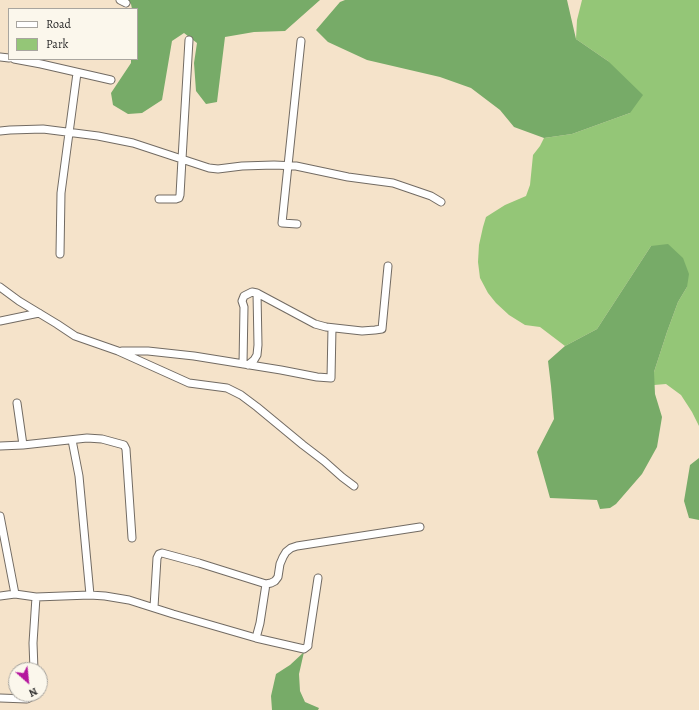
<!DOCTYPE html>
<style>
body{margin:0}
#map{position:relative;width:699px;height:710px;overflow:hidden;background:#f5e3ca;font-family:Alegreya,serif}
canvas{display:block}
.legend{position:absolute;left:8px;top:8px;width:130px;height:52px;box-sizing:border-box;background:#fbf7ec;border:1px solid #a8a59f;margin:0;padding:5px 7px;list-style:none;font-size:12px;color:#2b2b2b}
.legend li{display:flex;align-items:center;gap:8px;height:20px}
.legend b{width:20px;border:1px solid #a8a59f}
.north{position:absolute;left:8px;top:662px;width:40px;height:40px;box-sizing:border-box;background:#fbf7ec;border:1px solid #a8a59f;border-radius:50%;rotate:153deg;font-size:11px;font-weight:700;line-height:16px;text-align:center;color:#2b2b2b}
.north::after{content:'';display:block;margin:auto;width:14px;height:18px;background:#b5179e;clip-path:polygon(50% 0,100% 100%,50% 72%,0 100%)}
</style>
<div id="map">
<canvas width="699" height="710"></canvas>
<ul class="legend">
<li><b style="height:5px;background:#fff"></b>Road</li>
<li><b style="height:11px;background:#94c677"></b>Park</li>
</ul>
<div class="north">N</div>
</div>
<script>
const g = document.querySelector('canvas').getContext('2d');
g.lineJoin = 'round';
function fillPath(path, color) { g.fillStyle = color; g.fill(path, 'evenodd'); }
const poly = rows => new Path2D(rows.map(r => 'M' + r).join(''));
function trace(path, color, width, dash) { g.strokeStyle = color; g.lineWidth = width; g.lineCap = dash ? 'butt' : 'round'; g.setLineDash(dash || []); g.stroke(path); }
fillPath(poly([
 [582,0,699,0,699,426,692,412,681,395,666,384,654,385,654,372,667,332,678,302,687,287,651,246,597,329,565,346,540,327,525,325,509,315,496,303,488,293,480,278,478,262,479,245,483,227,486,217,505,205,526,196,530,185,533,155,540,146,544,138,572,134,630,113,608,61,576,39,577,20]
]), '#94c677');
fillPath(poly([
 [127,0,320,0,285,31,254,32,225,37,217,102,206,104,196,91,194,63,197,43,184,33,172,41,162,100,142,113,128,114,113,105,111,93,131,63,131,59,137,59,137,9,132,9,131,4],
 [345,0,567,0,576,39,608,61,643,95,630,113,572,134,544,138,514,127,500,110,471,88,440,77,367,60,328,42,316,30,340,2],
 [668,244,683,258,689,274,687,287,678,302,667,332,654,372,655,394,662,417,657,447,642,474,616,504,610,508,600,509,597,500,550,498,537,452,554,419,551,386,548,361,565,346,597,329,651,246],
 [699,458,699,520,689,518,684,501,690,465],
 [304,652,299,674,300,691,305,702,319,708,318,710,272,710,271,696,276,674,290,665]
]), '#77ab68');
const minor = poly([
 [120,0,126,3],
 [0,57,9,58],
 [14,59,41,64,111,80],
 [0,131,10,130,43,129,98,136,133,143,209,168,218,169,242,166,274,165,296,166,348,177,393,183,431,196,441,202],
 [159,199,176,199,179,198,180,195,182,159,189,40],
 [297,224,282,223,301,41],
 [60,254,61,193,77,73],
 [0,287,19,301,57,324,75,336,118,351,189,383,227,388,241,395,257,407,303,445,324,461,342,477,354,486],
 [0,321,39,313],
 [122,351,148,351,194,356,281,370,317,377,331,378,332,328],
 [243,364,244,307,242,301,244,296,252,292,257,293],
 [248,365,254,360,257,355,258,345,257,293,315,324,326,327,362,331,375,330,382,329,388,266],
 [17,403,23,445],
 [72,440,79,476,90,595],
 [0,446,23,445,87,438,102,439,124,445,126,449,132,538],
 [0,516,15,594],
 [0,596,15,594,36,597,90,595,105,596,129,600,173,614,256,638,304,649,308,646,308,644,318,578],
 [154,607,157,558,159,554,162,553,199,563,266,584,271,583,275,581,278,577,280,564,283,557,286,552,291,548,297,546,420,527],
 [256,638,260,623,266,584],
 [34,670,33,643,36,597],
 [0,698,27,699,31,697,33,694]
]);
trace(minor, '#726b63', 9);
trace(minor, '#fff', 7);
</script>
